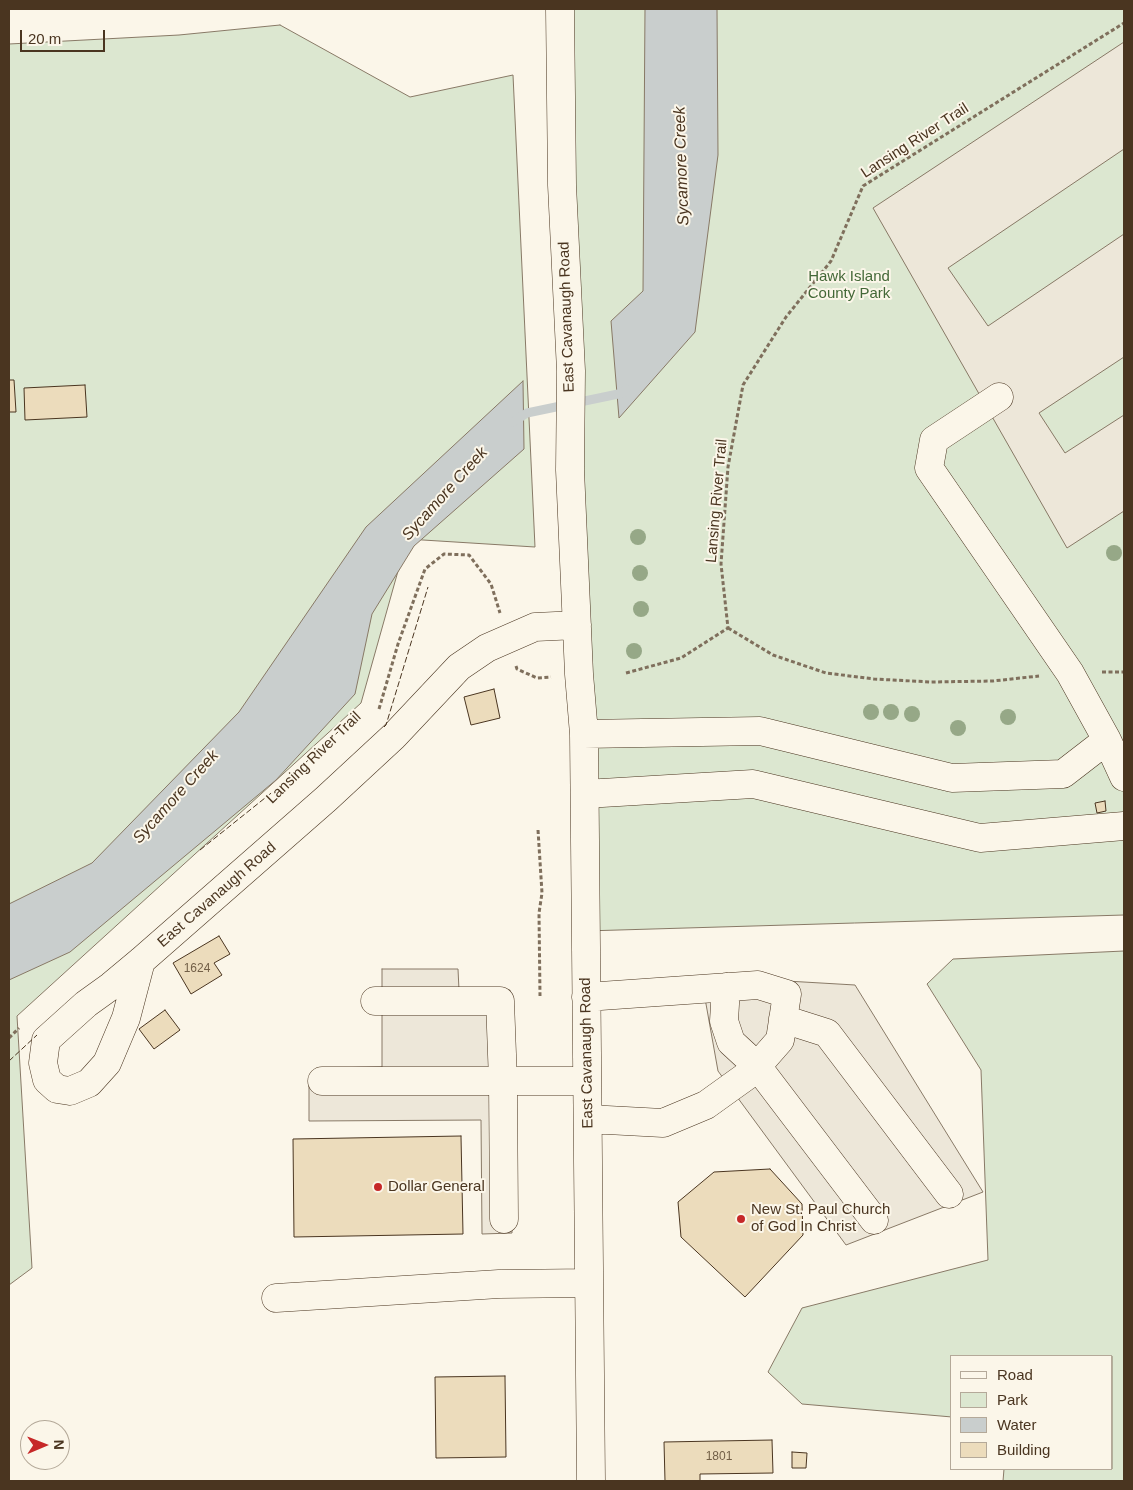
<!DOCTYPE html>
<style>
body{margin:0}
#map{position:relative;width:1133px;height:1490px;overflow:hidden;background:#fbf6e9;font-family:Arial,sans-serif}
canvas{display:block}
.frame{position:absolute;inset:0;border:10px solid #4a3520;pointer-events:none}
.legend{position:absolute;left:950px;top:1355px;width:162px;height:115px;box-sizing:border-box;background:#fbf6e9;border:1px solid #b4a999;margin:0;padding:6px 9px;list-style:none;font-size:15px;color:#4a3520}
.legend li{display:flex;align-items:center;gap:10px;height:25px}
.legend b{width:25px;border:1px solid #b4a999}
.north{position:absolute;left:20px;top:1420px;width:50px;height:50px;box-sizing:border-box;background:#fbf6e9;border:1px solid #b4a999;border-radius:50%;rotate:89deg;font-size:14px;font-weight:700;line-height:20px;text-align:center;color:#4a3520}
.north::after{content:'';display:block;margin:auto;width:18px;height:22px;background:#c62828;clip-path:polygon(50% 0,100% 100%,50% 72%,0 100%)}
.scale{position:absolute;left:20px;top:30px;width:85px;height:22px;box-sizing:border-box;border:2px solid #4a3520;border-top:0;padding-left:6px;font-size:15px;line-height:18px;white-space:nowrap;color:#4a3520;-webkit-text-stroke:4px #fbf6e9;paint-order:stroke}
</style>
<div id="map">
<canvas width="1133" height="1490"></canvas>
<div class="frame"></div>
<ul class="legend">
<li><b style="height:6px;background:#fbf6e9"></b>Road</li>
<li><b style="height:14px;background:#dce7d0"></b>Park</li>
<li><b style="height:14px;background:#c9cecd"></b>Water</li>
<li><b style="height:14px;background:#ecdcbc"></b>Building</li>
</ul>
<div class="north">N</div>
<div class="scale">20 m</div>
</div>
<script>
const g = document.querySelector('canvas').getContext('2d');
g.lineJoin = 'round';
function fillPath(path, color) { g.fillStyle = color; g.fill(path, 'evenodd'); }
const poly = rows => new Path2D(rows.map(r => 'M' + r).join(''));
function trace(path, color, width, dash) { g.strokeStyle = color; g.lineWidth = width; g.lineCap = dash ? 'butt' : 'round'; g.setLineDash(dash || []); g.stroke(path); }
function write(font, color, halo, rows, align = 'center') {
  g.font = font + ' Arial,sans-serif'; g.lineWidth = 4; g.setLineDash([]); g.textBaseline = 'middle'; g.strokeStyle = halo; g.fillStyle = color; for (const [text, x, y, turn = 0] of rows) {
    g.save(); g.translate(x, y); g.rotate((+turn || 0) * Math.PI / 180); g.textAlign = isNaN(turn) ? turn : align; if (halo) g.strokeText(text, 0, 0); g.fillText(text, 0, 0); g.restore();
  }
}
const green = poly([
 [567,9,1124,9,1124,915,585,931,567,9],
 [280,25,410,97,513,75,535,547,407,539,361,703,17,1016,32,1268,9,1285,9,44,179,35,280,25],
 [1124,951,1124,1481,1003,1481,1004,1469,1112,1469,1112,1356,952,1356,952,1417,802,1404,768,1372,802,1308,988,1260,981,1070,927,984,953,959,1124,951]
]);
fillPath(green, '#dce7d0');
trace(green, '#887966', 1);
const parking = poly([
 [1124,42,1124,149,948,268,988,326,1124,234,1124,357,1039,413,1065,453,1124,415,1124,511,1067,548,873,208,1124,42],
 [382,969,458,969,459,990,510,990,512,1233,482,1234,481,1120,309,1121,309,1078,321,1068,382,1067,382,969],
 [701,976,855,985,983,1192,846,1245,718,1071,701,976]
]);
fillPath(parking, '#ede7d9');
trace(parking, '#887966', 1);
const water = poly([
 [645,9,717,9,718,155,695,332,619,418,611,321,643,291,645,9],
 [523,381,524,449,414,546,372,614,355,694,276,780,70,952,9,980,9,904,92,863,239,712,366,527,523,381]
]);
fillPath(water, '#c9cecd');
trace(water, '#887966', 1);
trace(poly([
 [513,422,527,413,623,393,626,389]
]), '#c9cecd', 9);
const building = poly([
 [9,380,14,380,16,412,9,412,9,380],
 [85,385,87,417,25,420,24,388,85,385],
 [494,689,500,718,471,725,464,697,494,689],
 [1105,801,1106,811,1097,813,1095,803,1105,801],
 [219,936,230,954,214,963,222,975,191,994,173,963,219,936],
 [165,1010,180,1030,154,1049,139,1029,165,1010],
 [461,1136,463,1234,294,1237,293,1139,461,1136],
 [770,1169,802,1204,803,1235,745,1297,681,1237,678,1202,714,1172,770,1169],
 [505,1376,506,1457,436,1458,435,1377,505,1376],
 [772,1440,773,1473,700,1474,700,1481,665,1481,664,1442,772,1440],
 [792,1452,807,1453,806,1468,792,1468,792,1452]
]);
fillPath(building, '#ecdcbc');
trace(building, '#4a3520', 1);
const minor = poly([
 [560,9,562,185,571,371,570,470,579,674,584,734,591,1481],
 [999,397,934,440,929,468,1070,673,1107,740,1124,777],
 [584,734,760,731,952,778,1063,774,1107,740],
 [585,794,753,784,980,838,1124,826],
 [141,961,126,1018,107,1063,89,1083,70,1091,57,1089,47,1080,43,1063,46,1040,86,1004,111,986,141,961,326,799,394,736,459,667,487,648,535,627,577,625],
 [726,987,724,1021,731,1042,757,1066,874,1220],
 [586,997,758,985,787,994,780,1040,752,1072,706,1105,663,1123,588,1119],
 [783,1019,827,1033,949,1194],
 [322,1081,503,1081,500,1001,375,1001],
 [504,1219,503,1081,587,1081],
 [276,1298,499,1284,589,1283]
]);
trace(minor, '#4a3520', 29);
trace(poly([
 [728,628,773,655,826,673,874,679,931,682,993,681,1039,676],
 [516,666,517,669,537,678,551,677],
 [1102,672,1124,672],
 [626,673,681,658,728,628,721,564,728,467,743,385,786,317,831,261,863,186,1124,23],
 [379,709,398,644,425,569,444,554,469,555,491,584,500,613],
 [538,830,542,893,539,913,540,996],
 [9,1038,19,1028]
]), '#7f6f5c', 3, [4, 2.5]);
trace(minor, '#fbf6e9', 28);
trace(poly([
 [384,727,386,725,428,587],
 [200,850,285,782,358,713],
 [9,1061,37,1035]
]), '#4a3520', 1, [6, 2.5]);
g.fillStyle = '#96a887';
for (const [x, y] of [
 [638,537],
 [1114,553],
 [640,573],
 [641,609],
 [634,651],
 [871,712],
 [891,712],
 [912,714],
 [1008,717],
 [958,728]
]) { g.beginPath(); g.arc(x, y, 8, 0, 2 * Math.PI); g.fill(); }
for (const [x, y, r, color] of [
 [378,1187,5,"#c62828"],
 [741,1219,5,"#c62828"]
]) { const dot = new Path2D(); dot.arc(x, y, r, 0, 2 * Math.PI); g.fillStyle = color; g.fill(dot); trace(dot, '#fbf6e9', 2); }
write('12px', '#725f47', null, [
 ["1624",197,969],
 ["1801",719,1457]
]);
write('15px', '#4a3520', '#fbf6e9', [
 ["Lansing River Trail",915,141,-33],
 ["East Cavanaugh Road",567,317,-92],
 ["Lansing River Trail",717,501,-85],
 ["Lansing River Trail",314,758,-44],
 ["East Cavanaugh Road",217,895,-41],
 ["East Cavanaugh Road",587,1053,-91]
]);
write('15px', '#436837', '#fbf6e9', [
 ["Hawk Island",849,277],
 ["County Park",849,294]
]);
write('15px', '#4a3520', '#fbf6e9', [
 ["Dollar General",388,1187],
 ["New St. Paul Church",751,1210],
 ["of God In Christ",751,1227]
], 'left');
write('italic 16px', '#4a3520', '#fbf6e9', [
 ["Sycamore Creek",682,166,-92],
 ["Sycamore Creek",445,494,-48],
 ["Sycamore Creek",176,797,-48]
]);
</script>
